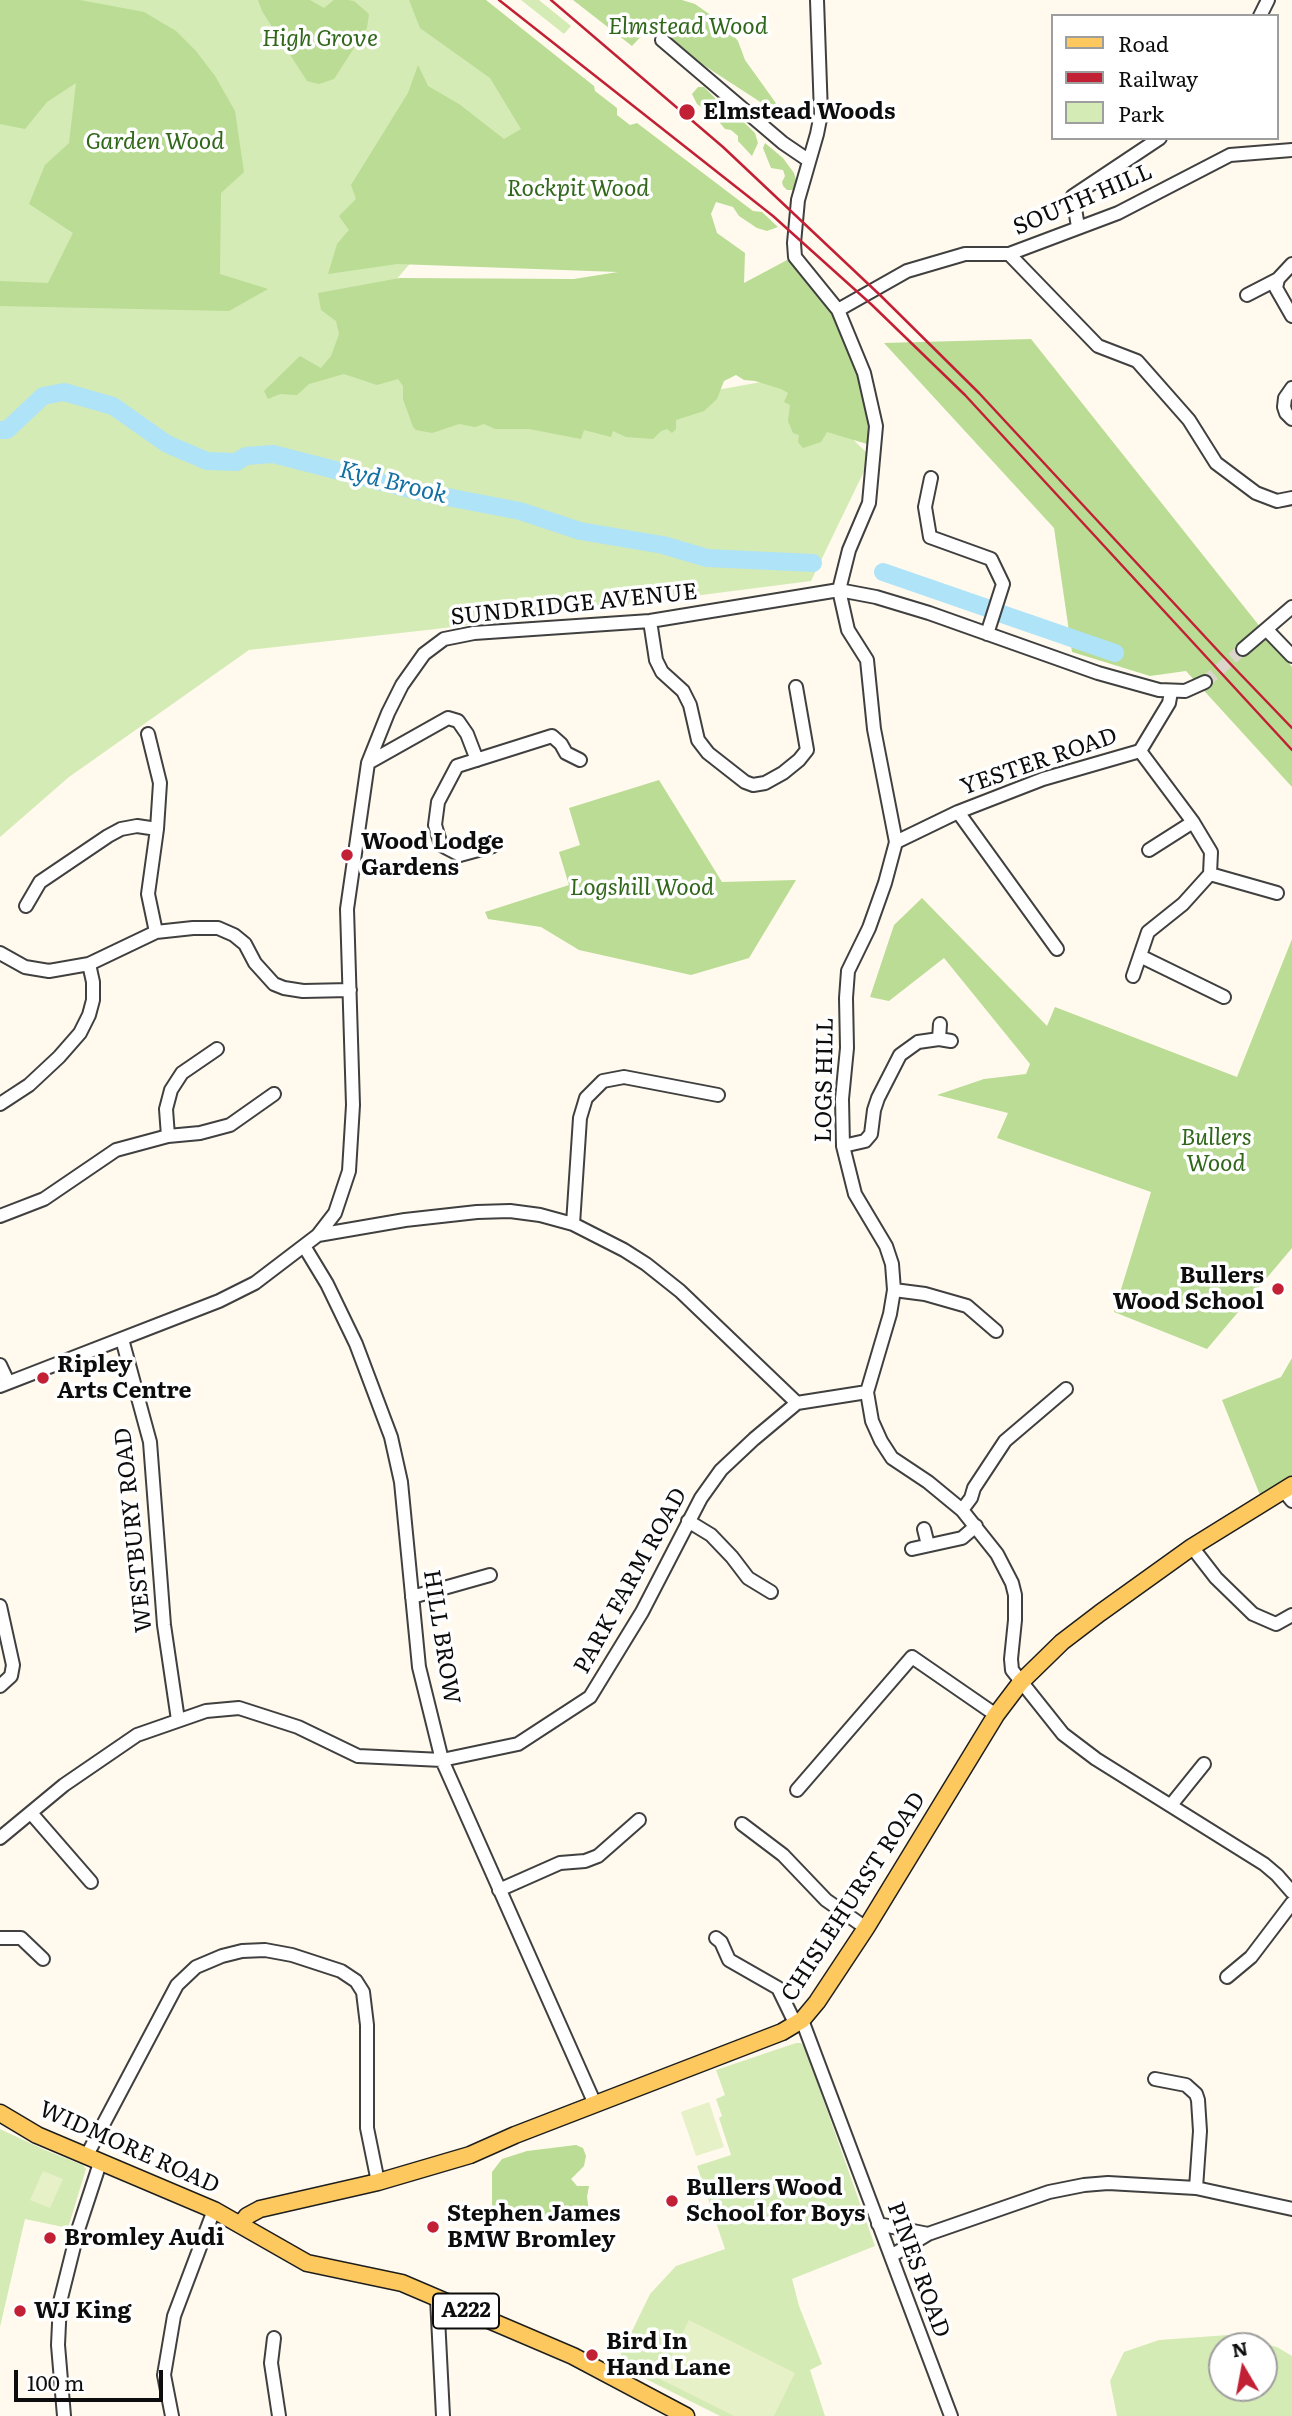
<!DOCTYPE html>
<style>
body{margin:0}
#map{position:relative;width:1292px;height:2416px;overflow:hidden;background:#fffaed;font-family:Literata,serif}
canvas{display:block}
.legend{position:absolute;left:1051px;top:14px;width:228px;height:126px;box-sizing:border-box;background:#fff;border:2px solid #9e9e9e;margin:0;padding:9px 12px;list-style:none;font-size:21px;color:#0d0d0d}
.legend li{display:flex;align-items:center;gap:14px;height:35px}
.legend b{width:35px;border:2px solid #9e9e9e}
.north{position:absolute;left:1208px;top:2332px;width:70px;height:70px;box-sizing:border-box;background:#fff;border:2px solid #9e9e9e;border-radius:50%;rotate:350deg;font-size:19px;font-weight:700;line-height:28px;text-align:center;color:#0d0d0d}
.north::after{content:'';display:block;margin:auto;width:24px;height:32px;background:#c12035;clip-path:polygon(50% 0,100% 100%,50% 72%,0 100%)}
.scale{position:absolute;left:14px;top:2370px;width:149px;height:32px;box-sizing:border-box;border:4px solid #0d0d0d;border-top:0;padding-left:9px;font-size:21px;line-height:24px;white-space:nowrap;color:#0d0d0d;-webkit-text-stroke:5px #fff;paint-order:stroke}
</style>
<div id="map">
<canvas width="1292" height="2416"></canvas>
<ul class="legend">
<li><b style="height:9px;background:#fdc95f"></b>Road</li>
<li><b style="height:9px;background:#c12035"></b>Railway</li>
<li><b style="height:19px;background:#d5ebb5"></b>Park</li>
</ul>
<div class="north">N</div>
<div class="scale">100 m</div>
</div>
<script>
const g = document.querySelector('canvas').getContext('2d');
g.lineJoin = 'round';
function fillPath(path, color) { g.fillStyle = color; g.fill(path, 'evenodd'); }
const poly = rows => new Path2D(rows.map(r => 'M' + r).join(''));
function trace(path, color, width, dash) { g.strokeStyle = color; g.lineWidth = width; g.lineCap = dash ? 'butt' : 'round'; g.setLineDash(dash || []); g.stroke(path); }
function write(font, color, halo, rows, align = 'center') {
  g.font = font + ' Literata,serif'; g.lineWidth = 7; g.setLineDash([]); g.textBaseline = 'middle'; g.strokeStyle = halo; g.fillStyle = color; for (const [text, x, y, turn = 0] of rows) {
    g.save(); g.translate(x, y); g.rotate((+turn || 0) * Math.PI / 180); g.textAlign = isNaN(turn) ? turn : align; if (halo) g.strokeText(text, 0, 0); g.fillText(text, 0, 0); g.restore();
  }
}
fillPath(poly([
 [0,0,447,0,527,128,351,332,639,404,789,377,871,457,811,581,436,629,249,650,69,777,0,837],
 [521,0,539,0,571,26,564,34],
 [796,2043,801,2043,805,2048,875,2246,792,2279,799,2306,822,2364,810,2370,825,2416,720,2416,616,2364,650,2294,676,2266,725,2249,697,2166,731,2155,719,2118,722,2116,716,2099,725,2095,716,2070],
 [0,2129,45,2150,83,2165,86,2169,68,2228,25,2219,0,2327],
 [1228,2335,1277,2347,1292,2356,1292,2416,1117,2416,1110,2381,1124,2352,1159,2340],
 [1222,2346,1264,2346,1264,2388,1222,2388]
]), '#d5ebb5');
fillPath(poly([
 [0,0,80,0,144,12,176,31,196,51,215,76,235,111,244,172,221,193,220,274,268,289,229,311,0,306,0,281,48,283,73,233,29,204,45,165,69,143,76,83,47,102,25,129,0,124],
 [258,0,310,0,324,8,334,0,347,0,354,1,369,14,367,28,334,79,319,84,307,81,262,11],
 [409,0,486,0,594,86,595,91,617,108,617,115,630,125,637,123,753,211,762,212,778,227,767,231,757,228,739,216,733,207,716,202,711,214,717,233,745,253,744,283,789,259,833,313,858,377,869,426,867,444,827,432,821,442,803,448,798,442,799,435,793,433,788,421,790,405,784,402,788,393,781,389,755,381,744,380,736,375,724,381,717,399,704,411,676,420,676,429,672,433,667,429,661,431,653,439,626,437,613,431,611,437,584,430,581,439,529,429,495,429,484,424,475,427,459,424,432,433,416,430,413,427,403,399,403,386,398,379,377,385,344,374,309,384,297,395,280,394,268,399,264,391,300,356,321,368,331,356,339,334,336,321,321,310,318,293,400,278,574,279,618,272,397,264,328,274,337,244,349,230,339,216,356,199,351,185,408,93,418,65,428,86,459,104,504,139,521,129,490,78,420,28],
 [573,0,682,0,695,4,722,23,738,41,745,60,788,120,648,29,632,46],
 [698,87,704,87,715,98,716,109,731,110,755,133,758,143,752,156,738,141,738,136,731,130,725,129,715,117,697,104,692,94],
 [765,143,783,158,794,173,796,180,793,190,787,190,783,186,782,182,785,176,783,170,771,168,763,148],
 [1031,339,1292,667,1292,787,1186,671,1150,676,1072,652,1054,528,884,343],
 [659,780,722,882,796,880,749,958,691,975,579,950,541,927,488,919,485,912,569,885,559,852,580,845,569,808],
 [922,898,1047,1026,1055,1007,1237,1077,1292,939,1292,1248,1207,1349,1114,1312,1151,1192,997,1138,1008,1113,937,1095,984,1079,1026,1074,1030,1064,944,958,889,1001,870,997,894,925],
 [1292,1358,1292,1478,1260,1495,1222,1400,1281,1377],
 [576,2145,583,2148,586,2156,584,2166,571,2179,577,2186,589,2186,587,2197,590,2219,492,2216,492,2172,502,2159,527,2151]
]), '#badc94');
fillPath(poly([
 [709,2102,724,2147,696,2156,681,2112],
 [43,2171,63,2179,50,2208,30,2200],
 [689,2320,795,2373,774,2416,734,2416,660,2379]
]), '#e6f1c7');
trace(poly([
 [0,430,7,430,43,396,64,392,113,406,167,444,207,461,236,462,246,456,273,454,421,492,520,511,580,531,663,545,707,558,813,563],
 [883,572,987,608],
 [1002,614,1115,653]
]), '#afe3f8', 18);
trace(poly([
 [1205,682,1243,649]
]), '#dbd6cb', 12, [12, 6]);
const minor = poly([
 [817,0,821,114,817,134,798,200,794,243,795,257,838,310,864,373,876,426,869,503,849,550,839,590,848,630,867,660,874,729,896,842,885,883,869,928,848,971,846,998,847,1048,842,1099,843,1146,855,1194,886,1246,892,1264,894,1290,890,1314,867,1392,872,1421,881,1441,892,1458,928,1482,962,1510,997,1554,1012,1583,1015,1595,1015,1620,1011,1659,1012,1670,1063,1734,1096,1759,1264,1864,1277,1875,1292,1892],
 [1260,16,1268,0],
 [662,40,783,143,808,160],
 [1078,227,1073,196,1160,138],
 [1009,254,1118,213,1230,155,1292,150],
 [1292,264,1278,279,1276,288,1292,316],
 [1247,295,1278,279],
 [838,310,907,271,965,254,1009,254,1098,346,1137,361,1189,420,1216,463,1256,493,1277,501,1292,498],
 [1292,388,1285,398,1284,407,1286,413,1292,419],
 [931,478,925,507,930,537,991,559,1003,584,987,634],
 [650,621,656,660,662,672,683,691,690,705,698,740,708,753,745,782,753,785,765,783,783,773,799,760,807,750,796,687],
 [1267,630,1292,656],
 [1243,649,1292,607],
 [148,734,160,783,157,829,148,894,156,932],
 [368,763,448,718,458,721,467,734,477,760],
 [958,812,1057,949],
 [896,842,958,812,1043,779,1140,751,1169,703,1171,692],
 [493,846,460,855,441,845,435,825,438,802,457,766,552,736,561,744,566,753,580,760],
 [1149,850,1193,822],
 [1210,874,1277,893],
 [26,906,40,882,108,836,121,829,137,826,157,829],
 [0,953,25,967,49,971,89,964,156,932,193,928,218,928,234,935,245,944,255,963,274,984,284,988,303,991,350,990],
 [1140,956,1224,997],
 [1133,976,1148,932,1183,904,1210,874,1211,852,1193,822,1140,751],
 [939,1039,940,1024],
 [0,1104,29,1085,59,1057,80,1033,89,1015,93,1000,93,982,89,964],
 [168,1136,166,1109,171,1090,182,1073,217,1049],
 [843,1146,865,1141,871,1134,874,1110,878,1098,900,1055,918,1042,939,1039,951,1041],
 [0,1216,44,1199,116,1150,168,1136,200,1133,230,1125,274,1094],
 [573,1224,580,1118,586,1098,603,1081,624,1077,718,1095],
 [318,1235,405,1220,477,1212,510,1211,540,1215,573,1224,624,1250,646,1264,680,1291,797,1403],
 [304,1246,327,1284,356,1344,391,1437,401,1482,419,1667,442,1760,595,2104],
 [894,1290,925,1294,967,1306,996,1331],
 [122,1339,150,1442,164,1625,178,1720],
 [0,1365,8,1382],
 [0,1386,219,1301,255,1283,318,1235,335,1213,349,1171,353,1105,347,909,368,763,388,713,402,685,424,654,444,639,474,633,650,621,839,590,876,597,929,613,1098,673,1159,690,1185,691,1205,682],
 [1283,1490,1292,1501],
 [962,1510,971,1498,974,1488,1005,1441,1066,1389],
 [688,1521,711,1535,732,1557,748,1578,771,1592],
 [924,1529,928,1545],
 [1192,1547,1216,1578,1253,1614,1276,1624,1292,1615],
 [912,1549,962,1538,976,1526],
 [412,1597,490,1575],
 [0,1606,13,1665,11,1676,0,1686],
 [797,1790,912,1657,996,1715],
 [1171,1805,1204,1764],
 [31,1813,91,1882],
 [742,1824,783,1855,826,1900,866,1928],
 [0,1838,64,1785,137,1735,206,1711,239,1708,298,1727,358,1756,442,1760,518,1744,590,1697,642,1612,701,1498,721,1470,754,1439,797,1403,867,1392],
 [499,1890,560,1863,585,1861,598,1856,639,1820],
 [0,1938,21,1938,43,1959],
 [716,1938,721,1942,729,1960,778,1988,796,2025],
 [1227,1977,1251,1957,1292,1903],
 [802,2020,951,2416],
 [1155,2079,1186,2085,1196,2094,1198,2100,1200,2131,1196,2188],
 [87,2155,177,1985,196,1967,222,1956,242,1951,265,1950,292,1955,341,1971,356,1981,363,1992,367,2025,367,2128,378,2182],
 [878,2224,928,2234,891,2256],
 [928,2234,1049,2192,1084,2185,1108,2183,1196,2188,1292,2209],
 [437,2298,443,2416],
 [274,2338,271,2363,279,2416],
 [64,2416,58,2345,60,2302,78,2230,100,2163],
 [172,2416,164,2375,174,2316,214,2210]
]);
const major = poly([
 [0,2113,37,2135,214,2210,307,2263,402,2283,573,2356,686,2416],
 [241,2224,247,2216,260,2209,378,2182,470,2155,515,2135,782,2032,802,2020,817,2002,866,1928,996,1715,1021,1682,1062,1642,1100,1613,1192,1547,1292,1485]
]);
trace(minor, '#404040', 16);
trace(major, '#1e1e1e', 19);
trace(minor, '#fff', 12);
trace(major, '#fdc95f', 16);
trace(poly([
 [499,0,773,216,872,305,965,395,1292,750],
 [551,0,723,147,881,296,979,393,1221,654,1292,728]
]), '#c12035', 2.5);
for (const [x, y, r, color] of [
 [687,112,9,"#c12035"],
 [347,855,7,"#c12035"],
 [1278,1289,7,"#c12035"],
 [43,1378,7,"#c12035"],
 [672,2201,7,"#c12035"],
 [433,2227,7,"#c12035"],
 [50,2238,7,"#c12035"],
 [20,2311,7,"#c12035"],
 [592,2355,7,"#c12035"]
]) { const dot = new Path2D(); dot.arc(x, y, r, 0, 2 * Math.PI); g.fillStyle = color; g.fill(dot); trace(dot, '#fff', 2.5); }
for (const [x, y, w] of [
 [466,2311,66]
]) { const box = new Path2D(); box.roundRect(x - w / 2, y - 17.5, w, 35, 5); g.fillStyle = '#fff'; g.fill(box); trace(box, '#0d0d0d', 2); }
write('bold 21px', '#0d0d0d', null, [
 ["A222",466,2311]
]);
write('italic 23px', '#31671b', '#fff', [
 ["Elmstead Wood",688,27],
 ["High Grove",320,39],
 ["Garden Wood",155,142],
 ["Rockpit Wood",578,189],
 ["Logshill Wood",642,888],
 ["Bullers",1216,1138],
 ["Wood",1216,1164]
]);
write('bold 23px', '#0d0d0d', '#fff', [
 ["Elmstead Woods",703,112],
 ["Wood Lodge",361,842],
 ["Gardens",361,868],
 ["Bullers",1264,1276,"right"],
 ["Wood School",1264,1302,"right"],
 ["Ripley",57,1365],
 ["Arts Centre",57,1391],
 ["Bullers Wood",686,2188],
 ["School for Boys",686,2214],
 ["Stephen James",447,2214],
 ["BMW Bromley",447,2240],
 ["Bromley Audi",64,2238],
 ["WJ King",34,2311],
 ["Bird In",606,2342],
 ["Hand Lane",606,2368]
], 'left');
write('23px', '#0d0d0d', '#fff', [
 ["SOUTH HILL",1083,200,-23],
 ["SUNDRIDGE AVENUE",574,605,-6],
 ["YESTER ROAD",1039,762,-19],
 ["LOGS HILL",825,1080,-89],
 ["WESTBURY ROAD",134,1530,-96],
 ["PARK FARM ROAD",631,1581,-61],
 ["HILL BROW",441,1637,81],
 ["CHISLEHURST ROAD",854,1897,-57],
 ["WIDMORE ROAD",129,2148,24],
 ["PINES ROAD",918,2270,70]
]);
write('italic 24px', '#1270a3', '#fff', [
 ["Kyd Brook",393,483,14]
]);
</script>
